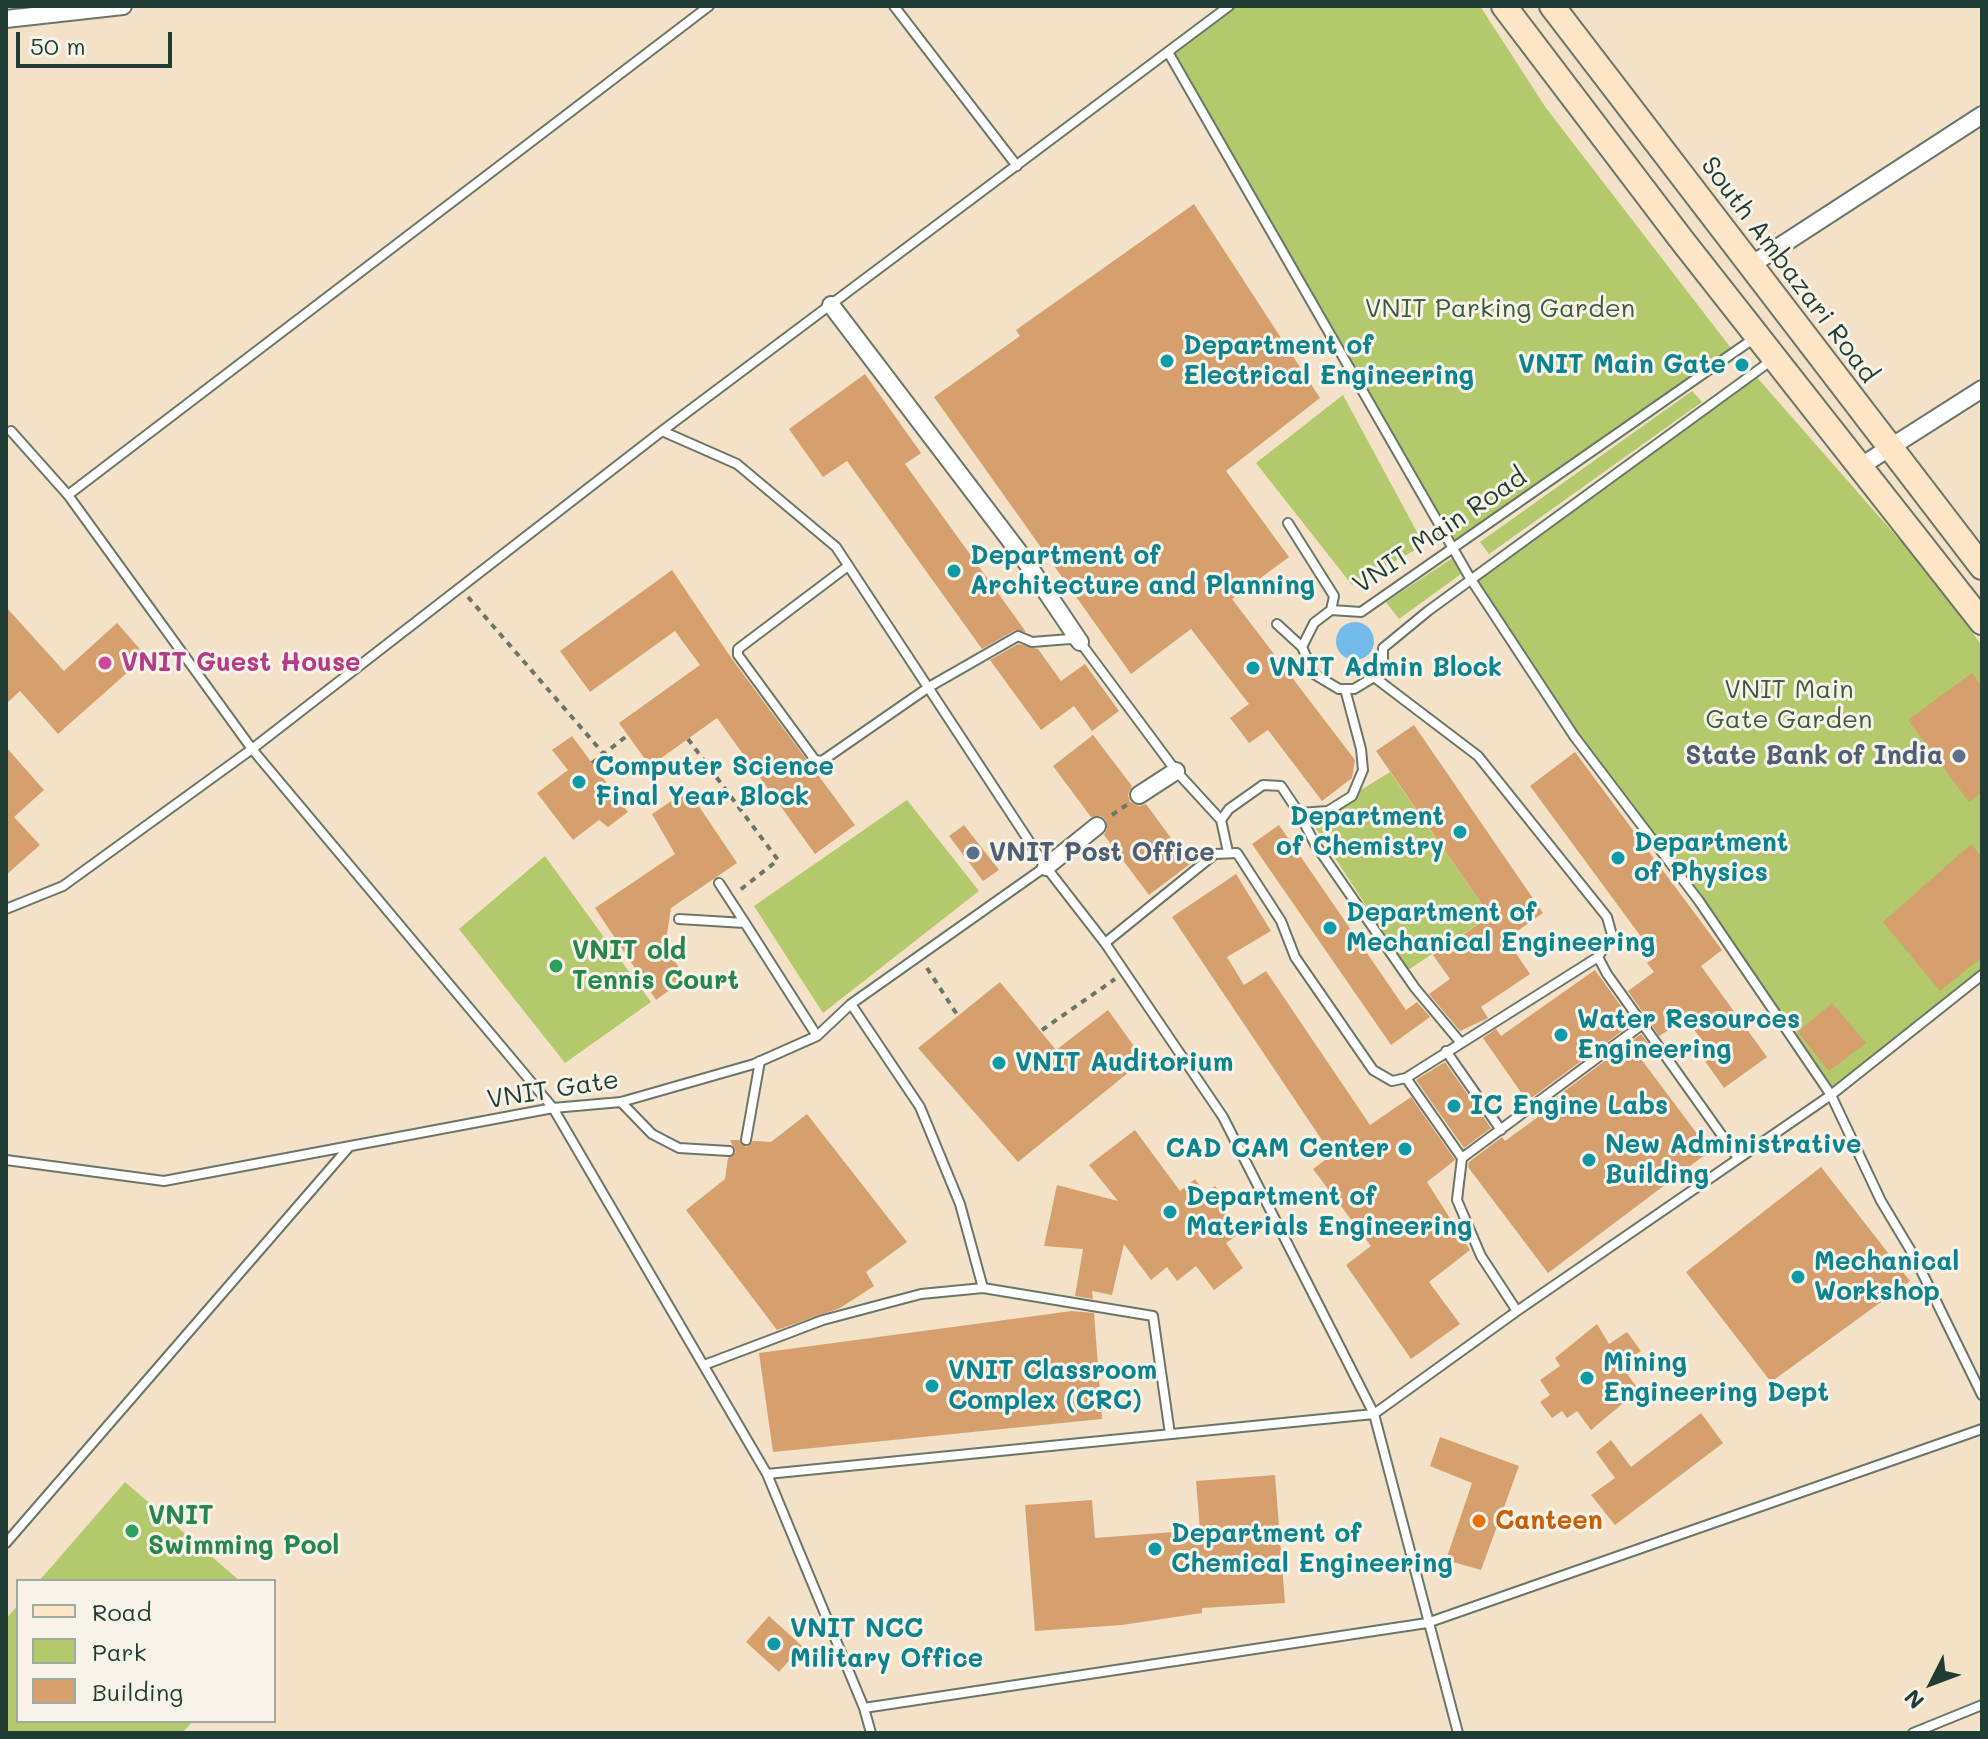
<!DOCTYPE html>
<style>
body{margin:0}
#map{position:relative;width:1988px;height:1739px;overflow:hidden;background:#f3e1c8;font-family:Mali,sans-serif}
canvas{display:block}
.frame{position:absolute;inset:0;border:8px solid #1f3d34;pointer-events:none}
.legend{position:absolute;left:16px;top:1579px;width:260px;height:144px;box-sizing:border-box;background:#f7f3e8;border:2px solid #a1aaa0;margin:0;padding:10px 14px;list-style:none;font-size:24px;color:#1f3d34}
.legend li{display:flex;align-items:center;gap:16px;height:40px}
.legend b{width:40px;border:2px solid #a1aaa0}
.north{position:absolute;left:1892px;top:1643px;width:80px;height:80px;-webkit-text-stroke:6px #f7f3e8;paint-order:stroke;rotate:228deg;font-size:22px;font-weight:700;line-height:32px;text-align:center;color:#1f3d34}
.north::after{content:'';display:block;margin:auto;width:28px;height:36px;background:#1f3d34;clip-path:polygon(50% 0,100% 100%,50% 72%,0 100%)}
.scale{position:absolute;left:16px;top:32px;width:156px;height:36px;box-sizing:border-box;border:4px solid #1f3d34;border-top:0;padding-left:10px;font-size:24px;line-height:28px;white-space:nowrap;color:#1f3d34;-webkit-text-stroke:6px #f7f3e8;paint-order:stroke}
</style>
<div id="map">
<canvas width="1988" height="1739"></canvas>
<div class="frame"></div>
<ul class="legend">
<li><b style="height:10px;background:#fde5c5"></b>Road</li>
<li><b style="height:22px;background:#b4c86c"></b>Park</li>
<li><b style="height:22px;background:#d5a06d"></b>Building</li>
</ul>
<div class="north">N</div>
<div class="scale">50 m</div>
</div>
<script>
const g = document.querySelector('canvas').getContext('2d');
g.lineJoin = 'round';
function fillPath(path, color) { g.fillStyle = color; g.fill(path, 'evenodd'); }
const poly = rows => new Path2D(rows.map(r => 'M' + r).join(''));
function trace(path, color, width, dash) { g.strokeStyle = color; g.lineWidth = width; g.lineCap = dash ? 'butt' : 'round'; g.setLineDash(dash || []); g.stroke(path); }
function write(font, color, halo, rows, align = 'center') {
  g.font = font + ' Mali,sans-serif'; g.lineWidth = 6; g.setLineDash([]); g.textBaseline = 'middle'; g.strokeStyle = halo; g.fillStyle = color; for (const [text, x, y, turn = 0] of rows) {
    g.save(); g.translate(x, y); g.rotate((+turn || 0) * Math.PI / 180); g.textAlign = isNaN(turn) ? turn : align; if (halo) g.strokeText(text, 0, 0); g.fillText(text, 0, 0); g.restore();
  }
}
fillPath(poly([
 [1230,6,1480,6,1546,108,1734,352,1454,550,1168,52],
 [1754,374,1940,586,1982,646,1982,968,1831,1095,1470,579],
 [1692,391,1702,402,1489,554,1480,542],
 [1343,395,1424,545,1352,585,1256,463],
 [1454,557,1461,574,1399,619,1386,602],
 [1390,772,1490,916,1408,970,1311,821],
 [907,800,979,891,823,1013,754,906],
 [545,856,651,1002,565,1063,459,929],
 [125,1482,240,1581,39,1581],
 [18,1605,18,1721,193,1721,182,1733,6,1733,6,1619]
]), '#b4c86c');
fillPath(poly([
 '1336 641a19 19 0 1 1 38 0a19 19 0 1 1-38 0Z'
]), '#73bbeb');
fillPath(poly([
 [1194,204,1320,398,1226,471,1289,557,1232,599,1355,760,1352,778,1322,801,1268,730,1249,743,1230,718,1249,704,1191,629,1131,674,934,397,1020,336,1016,330],
 [865,374,921,453,905,464,1026,632,1015,630,982,649,847,461,823,477,789,429],
 [672,570,732,659,855,825,815,854,717,718,650,766,619,723,700,665,675,631,590,692,560,651],
 [6,607,64,671,117,623,146,656,58,734,20,691,6,704],
 [1018,644,1038,649,1061,681,1085,664,1119,711,1092,731,1074,706,1041,730,990,660],
 [1972,673,1982,687,1982,792,1969,802,1908,720],
 [1414,725,1543,913,1506,939,1530,974,1481,1007,1488,1018,1460,1031,1429,994,1450,979,1433,955,1490,916,1376,751],
 [1093,735,1132,786,1128,795,1130,802,1139,806,1146,804,1190,864,1149,895,1104,835,1107,829,1106,820,1100,816,1091,817,1053,766],
 [572,736,628,812,608,827,599,820,573,840,537,793,568,770,552,750],
 [6,747,44,790,14,817,40,845,6,875],
 [1575,752,1722,950,1701,966,1767,1057,1724,1088,1702,1057,1711,1052,1686,1019,1659,1036,1628,991,1654,972,1647,963,1656,957,1530,786],
 [688,790,737,863,671,908,665,947,686,978,656,1000,595,908,675,854,652,814],
 [964,825,999,870,983,881,949,836],
 [1279,825,1406,1010,1417,1002,1430,1017,1391,1045,1252,844],
 [1971,844,1982,857,1982,957,1940,991,1883,922],
 [1236,874,1271,931,1227,957,1244,985,1266,971,1370,1125,1411,1097,1455,1160,1427,1182,1470,1250,1429,1282,1460,1324,1411,1359,1346,1265,1371,1246,1313,1169,1332,1155,1172,917],
 [1595,970,1633,1023,1527,1101,1483,1038,1496,1029,1501,1036],
 [1000,982,1056,1050,1108,1010,1144,1060,1018,1162,918,1048],
 [1832,1003,1866,1043,1829,1071,1798,1032],
 [1641,1034,1648,1043,1635,1051,1710,1151,1548,1273,1468,1167,1469,1162,1502,1137,1505,1141,1538,1117,1535,1113],
 [1445,1062,1491,1128,1464,1148,1416,1080],
 [807,1114,907,1242,866,1272,874,1286,840,1308,777,1330,686,1210,725,1179,728,1158,736,1152,730,1140,739,1140,746,1147,753,1141,771,1142],
 [1135,1130,1180,1191,1195,1179,1205,1193,1215,1186,1230,1205,1226,1214,1240,1233,1226,1243,1243,1268,1214,1290,1196,1266,1177,1281,1167,1267,1151,1280,1124,1244,1112,1295,1092,1291,1093,1299,1075,1296,1083,1249,1044,1246,1057,1185,1118,1201,1089,1165],
 [1821,1167,1910,1281,1771,1382,1686,1272],
 [1072,1311,1094,1313,1102,1419,773,1452,759,1353],
 [1597,1324,1609,1344,1627,1332,1641,1351,1631,1357,1637,1368,1628,1375,1639,1390,1591,1430,1577,1411,1567,1418,1562,1411,1552,1418,1540,1402,1550,1395,1540,1380,1560,1366,1555,1358],
 [1701,1413,1723,1443,1615,1525,1591,1495,1615,1478,1596,1452,1611,1440,1631,1467],
 [1440,1437,1519,1466,1481,1570,1446,1560,1472,1483,1430,1466],
 [1275,1475,1285,1603,1202,1608,1202,1613,1122,1625,1035,1631,1025,1505,1092,1500,1095,1538,1200,1530,1196,1481],
 [769,1616,802,1646,779,1672,746,1642]
]), '#d5a06d');
const service = poly([
 [894,6,1017,166],
 [1168,52,1470,578,1574,736,1699,901,1831,1095,1881,1201,1914,1256,1982,1395],
 [1756,337,1361,612,1331,610,1314,623,1302,647,1314,674,1339,689,1354,689,1374,677,1383,659,1383,648,1428,611,1772,360],
 [11,431,68,495,252,749,553,1108,767,1474,864,1708,871,1733],
 [662,431,737,464,836,547,1046,867,1105,943,1223,1117,1374,1414,1458,1733],
 [68,495,709,6],
 [1288,523,1334,596,1331,610],
 [848,566,738,649,738,655,815,760,822,761,929,687,1018,636,1032,642,1070,639,1080,642,1176,771,1221,820],
 [1277,624,1302,647],
 [1374,677,1478,756,1607,917,1612,935,1598,957,1607,974,1738,1158],
 [1299,813,1315,844,1415,988,1461,1043],
 [1228,852,1221,820,1229,809,1263,785,1281,786,1299,813,1328,811,1352,796,1363,770,1361,749,1345,689],
 [719,883,745,923],
 [6,909,63,886,252,749,662,431,1229,6],
 [679,919,745,923,817,1036],
 [1105,943,1215,854,1237,853,1281,921,1295,957,1373,1070,1392,1081,1406,1078,1598,957],
 [851,1004,920,1107,960,1204,983,1288],
 [1446,1051,1501,1130],
 [1406,1078,1462,1158],
 [621,1102,652,1134,679,1148,729,1151],
 [746,1140,760,1061],
 [6,1160,164,1181,553,1108,621,1102,754,1064,817,1036,851,1004,1045,867],
 [1517,1311,1481,1256,1457,1200,1462,1158,1643,1024],
 [704,1365,823,1320,921,1294,983,1288,1153,1316,1170,1434],
 [767,1474,1374,1414,1517,1311,1831,1095,1982,975],
 [6,1543,349,1147],
 [864,1708,1427,1623,1982,1429],
 [1913,1733,1982,1705]
]);
const minor = poly([
 [6,19,123,6],
 [1751,265,1982,115],
 [831,305,1022,556,1080,642],
 [1861,466,1982,389],
 [1139,795,1176,771],
 [1046,867,1097,826]
]);
const secondary = poly([
 [1504,6,1681,239,1982,622],
 [1552,6,1982,567]
]);
trace(service, '#697668', 12);
trace(minor, '#697668', 20);
trace(secondary, '#697668', 28);
trace(poly([
 [468,597,603,753],
 [688,739,778,860,740,890],
 [592,763,628,735],
 [1112,815,1128,804],
 [927,968,958,1016],
 [1042,1030,1115,979]
]), '#697668', 4, [6, 6]);
trace(service, '#fff', 8);
trace(minor, '#fff', 16);
trace(secondary, '#fde5c5', 24);
for (const [x, y, r, color] of [
 [1167,361,8,"#0f9aa8"],
 [1742,365,8,"#0f9aa8"],
 [954,571,8,"#0f9aa8"],
 [105,663,8,"#d1479c"],
 [1253,668,8,"#0f9aa8"],
 [1959,756,8,"#5c6f8a"],
 [579,782,8,"#0f9aa8"],
 [1460,832,8,"#0f9aa8"],
 [973,853,8,"#5c6f8a"],
 [1618,858,8,"#0f9aa8"],
 [1330,928,8,"#0f9aa8"],
 [556,966,8,"#2e9e5b"],
 [1561,1035,8,"#0f9aa8"],
 [999,1063,8,"#0f9aa8"],
 [1454,1106,8,"#0f9aa8"],
 [1405,1149,8,"#0f9aa8"],
 [1589,1160,8,"#0f9aa8"],
 [1170,1212,8,"#0f9aa8"],
 [1798,1277,8,"#0f9aa8"],
 [1587,1378,8,"#0f9aa8"],
 [932,1386,8,"#0f9aa8"],
 [1479,1521,8,"#e8710a"],
 [132,1531,8,"#2e9e5b"],
 [1155,1549,8,"#0f9aa8"],
 [774,1644,8,"#0f9aa8"]
]) { const dot = new Path2D(); dot.arc(x, y, r, 0, 2 * Math.PI); g.fillStyle = color; g.fill(dot); trace(dot, '#f7f3e8', 3); }
write('26px', '#1f3d34', '#f7f3e8', [
 ["South Ambazari Road",1789,270,53],
 ["VNIT Main Road",1440,531,-34],
 ["VNIT Gate",553,1090,-9]
]);
write('26px', '#3d593f', '#f7f3e8', [
 ["VNIT Parking Garden",1500,309],
 ["VNIT Main",1789,690],
 ["Gate Garden",1789,720]
]);
write('bold 26px', '#0d838f', '#f7f3e8', [
 ["Department of",1183,346],
 ["Electrical Engineering",1183,376],
 ["VNIT Main Gate",1726,365,"right"],
 ["Department of",970,556],
 ["Architecture and Planning",970,586],
 ["VNIT Admin Block",1269,668],
 ["Computer Science",595,767],
 ["Final Year Block",595,797],
 ["Department",1444,817,"right"],
 ["of Chemistry",1444,847,"right"],
 ["Department",1634,843],
 ["of Physics",1634,873],
 ["Department of",1346,913],
 ["Mechanical Engineering",1346,943],
 ["Water Resources",1577,1020],
 ["Engineering",1577,1050],
 ["VNIT Auditorium",1015,1063],
 ["IC Engine Labs",1470,1106],
 ["New Administrative",1605,1145],
 ["Building",1605,1175],
 ["CAD CAM Center",1389,1149,"right"],
 ["Department of",1186,1197],
 ["Materials Engineering",1186,1227],
 ["Mechanical",1814,1262],
 ["Workshop",1814,1292],
 ["Mining",1603,1363],
 ["Engineering Dept",1603,1393],
 ["VNIT Classroom",948,1371],
 ["Complex (CRC)",948,1401],
 ["Department of",1171,1534],
 ["Chemical Engineering",1171,1564],
 ["VNIT NCC",790,1629],
 ["Military Office",790,1659]
], 'left');
write('bold 26px', '#b23c85', '#f7f3e8', [
 ["VNIT Guest House",121,663]
], 'left');
write('bold 26px', '#4e5e75', '#f7f3e8', [
 ["State Bank of India",1943,756],
 ["VNIT Post Office",989,853,"left"]
], 'right');
write('bold 26px', '#27864d', '#f7f3e8', [
 ["VNIT old",572,951],
 ["Tennis Court",572,981],
 ["VNIT",148,1516],
 ["Swimming Pool",148,1546]
], 'left');
write('bold 26px', '#c56008', '#f7f3e8', [
 ["Canteen",1495,1521]
], 'left');
</script>
